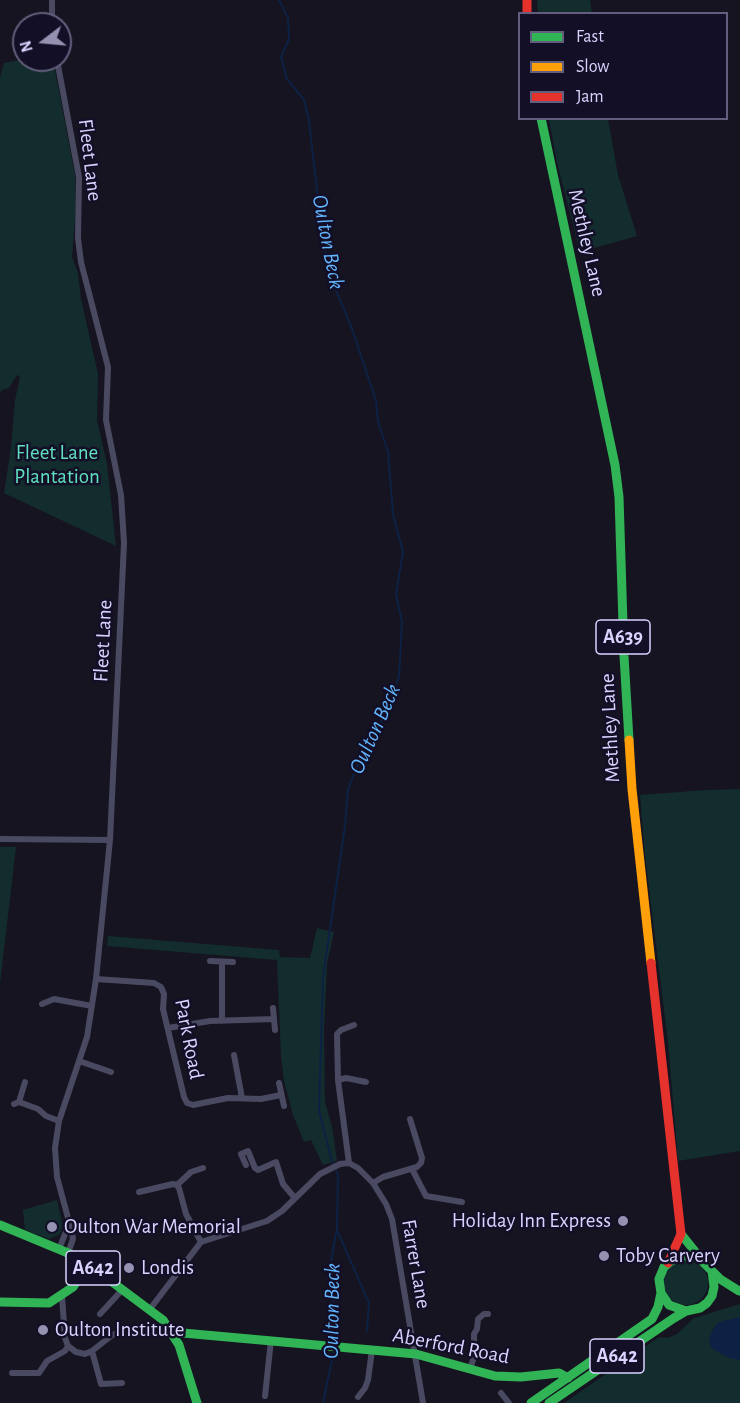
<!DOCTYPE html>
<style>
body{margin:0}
#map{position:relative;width:740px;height:1403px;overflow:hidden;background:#161421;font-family:"Alegreya Sans",sans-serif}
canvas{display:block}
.legend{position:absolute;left:518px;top:12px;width:210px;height:108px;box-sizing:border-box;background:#130f26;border:2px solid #625e7d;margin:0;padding:8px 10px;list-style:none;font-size:18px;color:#d9d4ff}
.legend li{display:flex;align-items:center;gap:12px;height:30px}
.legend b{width:30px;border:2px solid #625e7d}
.north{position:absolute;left:12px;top:12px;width:60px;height:60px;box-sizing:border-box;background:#130f26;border:2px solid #625e7d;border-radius:50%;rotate:254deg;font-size:16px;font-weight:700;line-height:24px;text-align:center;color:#d9d4ff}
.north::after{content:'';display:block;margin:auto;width:21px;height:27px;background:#9591b1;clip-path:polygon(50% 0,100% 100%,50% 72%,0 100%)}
</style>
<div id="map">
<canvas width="740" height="1403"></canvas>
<ul class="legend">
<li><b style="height:8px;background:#30b455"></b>Fast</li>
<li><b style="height:8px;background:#ff9f0a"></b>Slow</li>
<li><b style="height:8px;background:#e5322d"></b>Jam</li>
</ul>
<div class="north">N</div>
</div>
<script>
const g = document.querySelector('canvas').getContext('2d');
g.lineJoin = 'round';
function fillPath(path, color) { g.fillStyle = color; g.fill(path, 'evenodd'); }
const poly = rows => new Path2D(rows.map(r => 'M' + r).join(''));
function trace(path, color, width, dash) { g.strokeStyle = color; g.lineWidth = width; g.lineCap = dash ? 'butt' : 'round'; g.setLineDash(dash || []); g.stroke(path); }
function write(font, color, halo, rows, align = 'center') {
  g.font = font + ' "Alegreya Sans",sans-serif'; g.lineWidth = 5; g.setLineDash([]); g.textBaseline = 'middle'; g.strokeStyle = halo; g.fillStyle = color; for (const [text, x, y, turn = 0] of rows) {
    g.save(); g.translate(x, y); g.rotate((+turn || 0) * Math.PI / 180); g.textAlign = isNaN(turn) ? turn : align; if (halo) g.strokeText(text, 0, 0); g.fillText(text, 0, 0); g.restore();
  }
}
fillPath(poly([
 [537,0,590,0,592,13,538,13],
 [24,59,37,68,54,65,75,175,76,207,72,257,78,273,81,299,98,374,97,420,107,464,116,546,4,493,11,448,15,400,20,377,17,375,9,388,2,390,0,393,0,77,4,63],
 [549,119,608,119,618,175,637,236,580,252,557,163],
 [740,789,740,1151,678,1161,668,1042,645,856,640,795,706,790],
 [0,847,16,847,0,984],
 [317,928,334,932,327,964,324,1031,325,1102,332,1126,337,1161,323,1165,311,1140,304,1142,293,1115,284,1081,281,1056,277,960,107,946,108,936,279,950,280,957,310,958],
 [57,1200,63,1226,60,1234,49,1239,25,1230,23,1210],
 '664 1283a22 22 0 1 1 44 0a22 22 0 1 1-44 0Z',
 [740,1304,740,1403,564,1403,659,1337,668,1338,677,1334,694,1318]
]), '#132c2d');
fillPath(poly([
 [740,1317,740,1360,729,1358,716,1351,711,1347,709,1340,713,1329,719,1322]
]), '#0d2144');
trace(poly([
 [279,0,288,18,289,39,281,57,287,79,304,100,309,121,322,234,331,278,351,326,376,401,378,421,388,452,393,514,403,552,396,594,402,622,399,677,378,730,360,759,348,789,345,826,323,977,319,1111,331,1158,338,1175,337,1228,328,1279,334,1305,334,1344],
 [337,1230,369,1303,367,1331],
 [323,1403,334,1350]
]), '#0d2144', 2);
trace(poly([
 [52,0,52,24],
 [57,60,79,177,78,238,81,262,108,367,106,420,121,495,124,543,110,840,96,979,87,1037,59,1121,55,1148,57,1177,72,1233,73,1239,68,1253],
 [0,839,110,840],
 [210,961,233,962],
 [96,979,154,983,161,987,164,994,163,1009,184,1097,187,1103,193,1105,228,1098,261,1099,281,1095],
 [42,1004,54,999,92,1006],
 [273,1008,275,1030],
 [222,1021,222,962],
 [168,1028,210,1021,274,1019],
 [234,1055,242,1098],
 [79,1061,111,1072],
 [338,1080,346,1078,366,1082],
 [279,1083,284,1106],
 [19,1102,25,1082],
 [14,1104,19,1102,38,1109,46,1116,59,1121],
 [349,1163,338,1080,337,1034,341,1030,354,1025],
 [246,1165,241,1154,248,1151,255,1168,258,1170,276,1162,283,1184,294,1197],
 [412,1169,426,1196,462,1202],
 [373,1183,383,1177,417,1167,421,1163,422,1158,410,1119],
 [177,1185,191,1172,203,1168],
 [139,1192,173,1184,177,1185,179,1188,186,1214,201,1242],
 [59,1249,69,1224],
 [62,1296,65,1338,68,1346,76,1352,85,1354,92,1351,111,1336,123,1329],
 [150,1309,201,1242,267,1221,282,1211,320,1174,340,1164,349,1163,358,1168,373,1183,386,1204,392,1219,423,1403],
 [100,1314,123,1289],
 [92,1351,101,1384,122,1383],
 [470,1369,474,1357,474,1334,477,1329,478,1319,484,1314,488,1314],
 [12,1373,39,1373,47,1361,65,1351,68,1346],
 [501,1393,509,1403],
 [265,1396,271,1340],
 [358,1397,365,1388,368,1380,372,1350]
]), '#4a4962', 6);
trace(poly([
 [541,118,615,465,619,497,624,656,629,740],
 [0,1225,68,1253,88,1264,163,1320,179,1345,197,1403],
 [681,1234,701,1259],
 [661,1293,669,1305,686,1311],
 [0,1302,49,1303,73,1287,88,1264],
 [172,1332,416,1354,495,1376,521,1377,559,1373,568,1378],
 [531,1403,652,1319,658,1307,661,1293,659,1279,664,1267,671,1261,683,1256,693,1256,701,1260,720,1279,739,1291],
 [549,1403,674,1318,686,1311,700,1308,707,1303,712,1296,714,1287,712,1271]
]), '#30b455', 9);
trace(poly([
 [629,740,632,789,651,963]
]), '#ff9f0a', 9);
trace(poly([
 [527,0,527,14],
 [651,963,681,1234,668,1263]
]), '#e5322d', 9);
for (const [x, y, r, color] of [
 [623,1221,6,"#9591b1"],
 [52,1227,6,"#9591b1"],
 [604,1256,6,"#9591b1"],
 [129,1268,6,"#9591b1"],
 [43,1330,6,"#9591b1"]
]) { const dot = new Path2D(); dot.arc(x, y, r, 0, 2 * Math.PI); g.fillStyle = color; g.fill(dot); trace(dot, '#130f26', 2); }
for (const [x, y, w] of [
 [623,637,54],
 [93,1268,54],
 [617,1356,54]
]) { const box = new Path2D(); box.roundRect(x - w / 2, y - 17, w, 34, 4.5); g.fillStyle = '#130f26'; g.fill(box); trace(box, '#d9d4ff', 1.5); }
write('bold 20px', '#d9d4ff', null, [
 ["A639",623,637],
 ["A642",93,1268],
 ["A642",617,1356]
]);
write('21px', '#d9d4ff', '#130f26', [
 ["Fleet Lane",90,160,83],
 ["Methley Lane",587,243,77],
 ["Fleet Lane",103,641,-87],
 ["Methley Lane",610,728,-93],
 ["Park Road",189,1039,79],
 ["Farrer Lane",416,1264,80],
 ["Aberford Road",451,1346,11]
]);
write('21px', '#5fe0c0', '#130f26', [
 ["Fleet Lane",57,453],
 ["Plantation",57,477]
]);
write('21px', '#d9d4ff', '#130f26', [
 ["Holiday Inn Express",611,1221,"right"],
 ["Oulton War Memorial",64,1227],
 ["Toby Carvery",616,1256],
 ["Londis",141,1268],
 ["Oulton Institute",55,1330]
], 'left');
write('italic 22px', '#62b6ff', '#130f26', [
 ["Oulton Beck",328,242,79],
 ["Oulton Beck",375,729,-66],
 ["Oulton Beck",332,1311,-89]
]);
</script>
